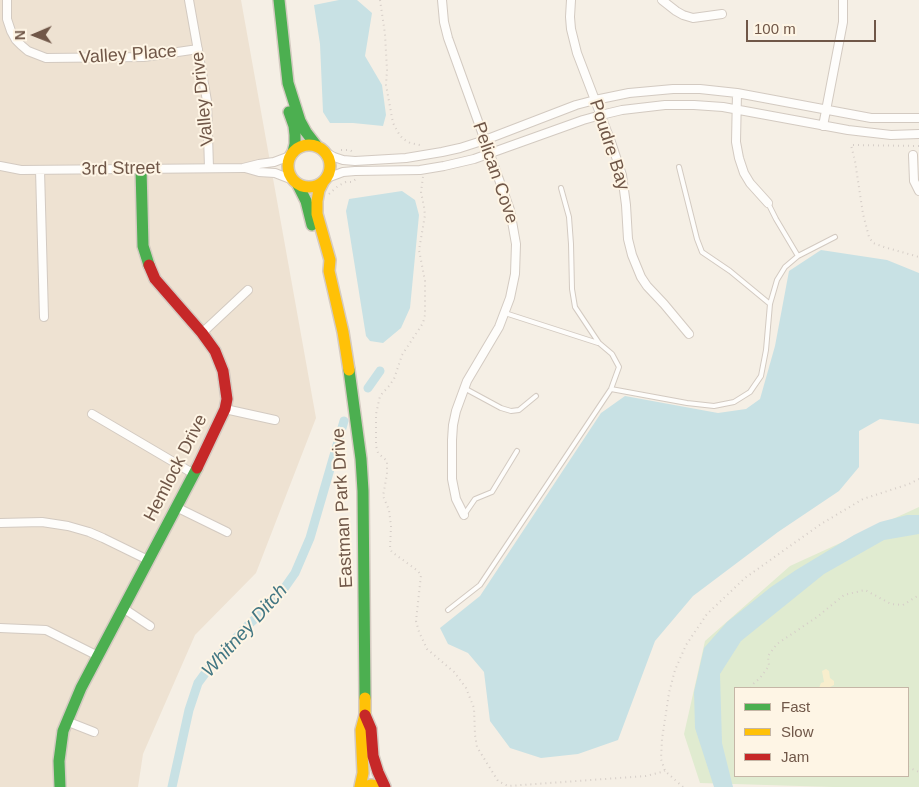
<!DOCTYPE html>
<style>
body{margin:0}
#map{position:relative;width:919px;height:787px;overflow:hidden;background:#f5efe5;font-family:Arial,sans-serif}
canvas{display:block}
.legend{position:absolute;left:734px;top:687px;width:175px;height:90px;box-sizing:border-box;background:#fef5e5;border:1px solid #c5b6a6;margin:0;padding:6px 9px;list-style:none;font-size:15px;color:#705748}
.legend li{display:flex;align-items:center;gap:10px;height:25px}
.legend b{width:25px;border:1px solid #c5b6a6}
.north{position:absolute;left:10px;top:10px;width:50px;height:50px;-webkit-text-stroke:4px #fef5e5;paint-order:stroke;rotate:269deg;font-size:14px;font-weight:700;line-height:20px;text-align:center;color:#705748}
.north::after{content:'';display:block;margin:auto;width:18px;height:22px;background:#705748;clip-path:polygon(50% 0,100% 100%,50% 72%,0 100%)}
.scale{position:absolute;left:746px;top:20px;width:130px;height:22px;box-sizing:border-box;border:2px solid #705748;border-top:0;padding-left:6px;font-size:15px;line-height:18px;white-space:nowrap;color:#705748;-webkit-text-stroke:4px #fef5e5;paint-order:stroke}
</style>
<div id="map">
<canvas width="919" height="787"></canvas>
<ul class="legend">
<li><b style="height:6px;background:#4caf50"></b>Fast</li>
<li><b style="height:6px;background:#ffc107"></b>Slow</li>
<li><b style="height:6px;background:#c62828"></b>Jam</li>
</ul>
<div class="north">N</div>
<div class="scale">100 m</div>
</div>
<script>
const g = document.querySelector('canvas').getContext('2d');
g.lineJoin = 'round';
function fillPath(path, color) { g.fillStyle = color; g.fill(path, 'evenodd'); }
const poly = rows => new Path2D(rows.map(r => 'M' + r).join(''));
function trace(path, color, width, dash) { g.strokeStyle = color; g.lineWidth = width; g.lineCap = dash ? 'butt' : 'round'; g.setLineDash(dash || []); g.stroke(path); }
function write(font, color, halo, rows, align = 'center') {
  g.font = font + ' Arial,sans-serif'; g.lineWidth = 4; g.setLineDash([]); g.textBaseline = 'middle'; g.strokeStyle = halo; g.fillStyle = color; for (const [text, x, y, turn = 0] of rows) {
    g.save(); g.translate(x, y); g.rotate((+turn || 0) * Math.PI / 180); g.textAlign = isNaN(turn) ? turn : align; if (halo) g.strokeText(text, 0, 0); g.fillText(text, 0, 0); g.restore();
  }
}
fillPath(poly([
 [0,0,241,0,316,418,256,573,195,635,143,754,138,787,0,787]
]), '#eee2d2');
fillPath(poly([
 [919,507,919,787,833,787,700,783,684,734,705,641,790,566],
 [735,688,908,688,908,776,735,776]
]), '#e0ebd0');
fillPath(poly([
 [826,669,829,671,830,678,834,681,834,685,828,688,819,688,821,683,824,682,822,671]
]), '#f8eecd');
fillPath(poly([
 [339,0,357,0,372,13,365,56,382,85,386,115,383,126,353,123,330,123,323,112,320,44,314,5],
 [402,191,415,200,419,215,410,308,401,328,383,343,370,341,366,336,346,211,349,199],
 [821,250,887,260,919,273,919,424,880,419,859,431,859,467,839,491,778,532,693,596,655,641,618,740,578,754,541,758,510,748,490,721,484,672,468,653,448,644,440,628,480,596,601,413,625,396,718,413,746,409,760,399,775,346,789,271],
 [907,515,919,515,919,534,884,540,824,574,741,641,720,674,722,743,733,787,714,787,695,728,694,692,704,648,727,622,771,587,796,570,854,535,880,522]
]), '#c8e1e4');
trace(poly([
 [368,388,380,371],
 [172,787,189,710,198,683,212,664,246,627,276,600,295,573,310,538,344,421]
]), '#c8e1e4', 9);
const lane = poly([
 [679,167,697,239,702,252,730,271,770,304],
 [768,203,776,219,798,256],
 [505,313,598,343],
 [464,388,501,408,511,411,519,410,536,396],
 [611,389,687,403,714,406,734,402,750,392,761,376,766,350,770,304,777,280,785,267,798,256,835,237],
 [464,515,475,499,492,492,517,451],
 [448,610,480,585,611,389,619,367,612,354,599,343,575,307,572,289,571,244,569,217,561,188]
]);
const street = poly([
 [7,0,7,19,11,31,16,40,21,45,28,51,46,58,144,57,198,49],
 [189,0,207,101,209,168],
 [442,0,444,22,448,38,510,210,516,244,515,274,510,298,499,327,467,381,456,411,453,425,452,440,452,479,456,499,464,515],
 [571,0,570,17,571,29,577,53,611,142,622,175,626,205,628,239,632,255,641,277,647,286,664,304,689,334],
 [662,0,676,11,683,15,693,18,722,14],
 [737,93,736,142,739,158,744,173,750,183,768,203],
 [823,126,843,22,843,0],
 [325,152,334,157,343,160,355,161,406,158,442,152,460,148,485,140,576,105,595,100,629,93,673,89,700,89,737,93,871,118,919,118],
 [913,155,914,181,919,191],
 [0,166,21,170,243,168,259,164,274,162,290,156],
 [245,168,259,172,275,173,293,180],
 [40,170,44,317],
 [327,178,343,172,355,171,420,170,444,166,474,159,583,120,601,115,622,110,665,105,694,105,723,107,848,130,891,135,919,134],
 [202,333,248,290],
 [225,409,275,420],
 [92,414,194,474],
 [176,507,227,532],
 [0,523,42,522,68,526,89,532,103,538,148,560],
 [123,608,150,626],
 [0,628,46,630,98,656],
 [66,721,94,732]
]);
const fast = poly([
 [279,0,288,83,300,121,306,132,316,145],
 [289,112,294,126,295,135,295,144,293,152],
 [141,169,143,246,149,265],
 [298,185,306,201,312,225],
 [349,370,361,459,363,491,365,698],
 [60,787,59,761,63,731,81,688,197,468]
]);
const slow = poly([
 '288 166a21 21 0 1 1 42 0a21 21 0 1 1-42 0Z',
 [323,182,319,190,317,201,317,214,330,260,329,271,343,332,349,370],
 [360,787,363,773,361,730,365,715,365,698],
 [365,787,371,785,382,787]
]);
const jam = poly([
 [149,265,155,279,202,333,215,351,223,371,227,399,225,409,197,468],
 [365,715,371,729,373,756,378,772,385,787]
]);
trace(lane, '#d3cac1', 6);
trace(street, '#d3cac1', 10);
trace(fast, '#d5cbc2', 14);
trace(slow, '#d5cbc2', 14);
trace(jam, '#d5cbc2', 14);
trace(poly([
 [380,0,385,34,387,70,386,85,393,123,399,134,403,139,410,143,420,145,420,147],
 [919,146,851,145,855,161,863,214,869,237,873,243,884,247,919,257],
 [341,150,350,150,353,152],
 [423,177,421,192,424,207,425,215,419,250,425,281,425,315,423,323,402,355,394,379,389,386,380,396,376,414,376,446,378,453,387,461,387,474,383,496,389,510,391,526,390,549,392,552,418,571,421,575,416,621,419,632,427,649,454,672,466,688,474,708,475,735,477,747,498,781,508,786,646,776,665,771],
 [329,194,338,186,346,182,352,182,356,179],
 [751,688,753,684,760,678,769,666,768,656,777,644,817,617,844,595,865,590,891,604,903,605,919,595],
 [908,767,919,772],
 [683,787,665,771,661,759,662,739,669,693,675,670,686,645,707,614,745,578,821,524,863,499,909,484,919,479]
]), '#d6cec8', 2, [1, 4]);
trace(lane, '#fefdfb', 4);
trace(street, '#fefdfb', 8);
trace(fast, '#4caf50', 11);
trace(slow, '#ffc107', 11);
trace(jam, '#c62828', 11);
write('18px', '#705748', '#fef5e5', [
 ["Valley Place",128,55,-4],
 ["Valley Drive",203,99,-96],
 ["Poudre Bay",609,145,72],
 ["3rd Street",121,169,-1],
 ["Pelican Cove",495,173,71],
 ["Hemlock Drive",176,468,-63],
 ["Eastman Park Drive",343,508,-93]
]);
write('italic 19px', '#437783', '#fef5e5', [
 ["Whitney Ditch",245,631,-48]
]);
</script>
